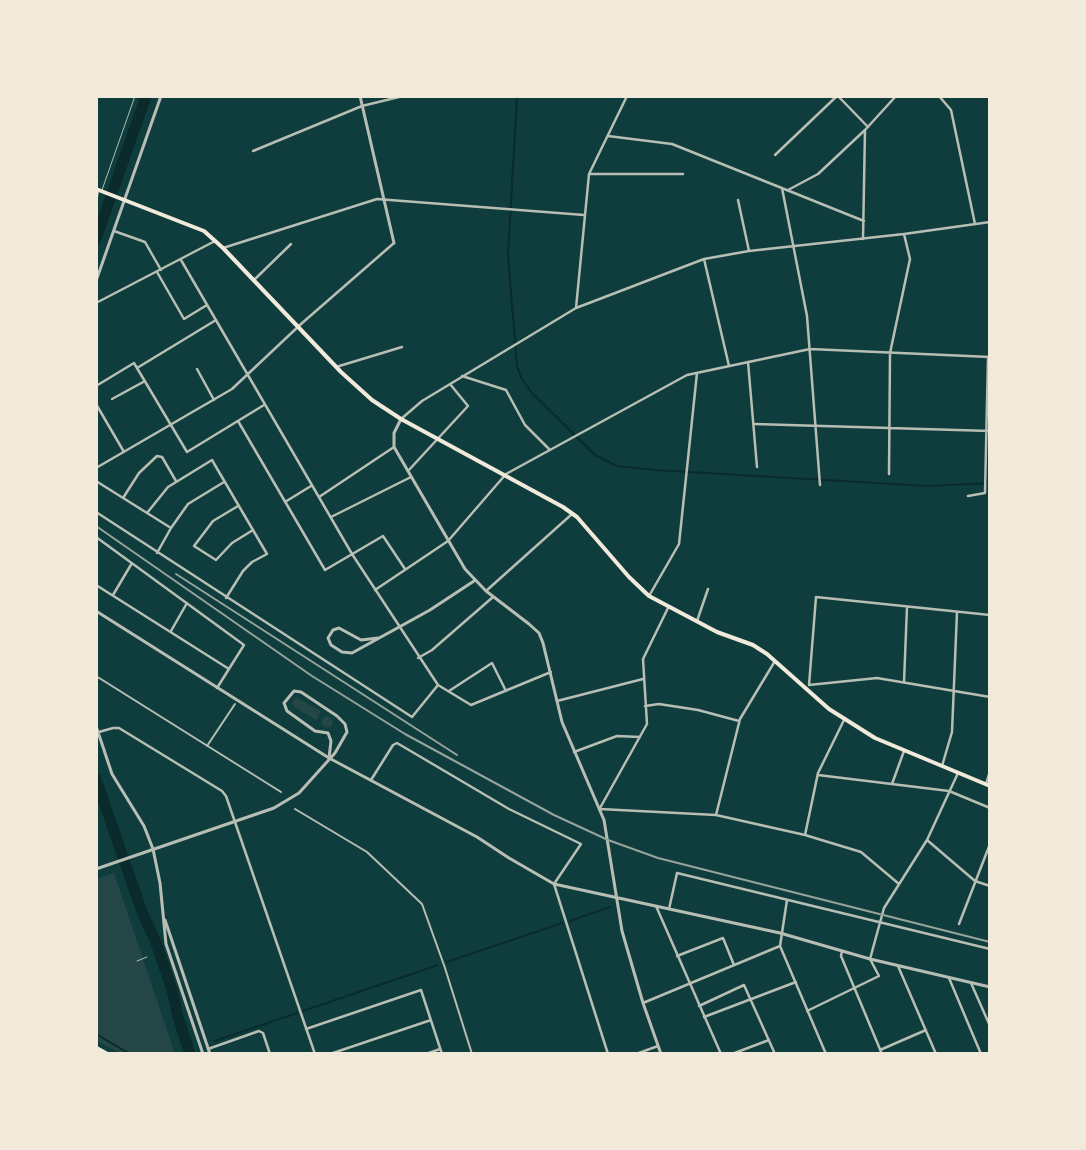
<!DOCTYPE html>
<style>
body{margin:0}
#map{position:relative;width:1086px;height:1150px;overflow:hidden;background:#0f3d3e;font-family:"Roboto Serif",serif}
canvas{display:block}
.frame{position:absolute;inset:0;border:98px solid #f1e9da;pointer-events:none}
</style>
<div id="map">
<canvas width="1086" height="1150"></canvas>
<div class="frame"></div>
</div>
<script>
const g = document.querySelector('canvas').getContext('2d');
g.lineJoin = 'round';
function fillPath(path, color) { g.fillStyle = color; g.fill(path, 'evenodd'); }
const poly = rows => new Path2D(rows.map(r => 'M' + r).join(''));
function trace(path, color, width, dash) { g.strokeStyle = color; g.lineWidth = width; g.lineCap = dash ? 'butt' : 'round'; g.setLineDash(dash || []); g.stroke(path); }
fillPath(poly([
 [296,697,321,711,316,720,294,707,292,703],
 '321.5 722a5.5 5.5 0 1 1 11 0a5.5 5.5 0 1 1-11 0Z',
 [114,873,175,1054,122,1054,96,1041,96,879]
]), '#244646');
trace(poly([
 [517,96,508,255,517,366,522,379,532,393,595,455,617,466,655,470,928,486,990,483],
 [570,921,610,907],
 [447,962,562,923],
 [303,1011,438,965],
 [96,1034,130,1054],
 [215,1041,297,1013]
]), '#0a2a2b', 2);
trace(poly([
 [96,239,146,96],
 [96,779,142,912,155,940,172,990,178,1017,190,1054]
]), '#0a2a2b', 11);
trace(poly([
 [102,190,135,96],
 [137,961,147,957]
]), '#b8beb3', 1);
trace(poly([
 [96,676,281,792],
 [207,746,235,704],
 [295,809,367,852,422,904,445,968,472,1054]
]), '#b8beb3', 2);
trace(poly([
 [838,96,868,127],
 [939,96,951,110,975,224],
 [608,136,672,144,864,221],
 [253,151,362,106,403,96],
 [775,155,837,96],
 [589,174,683,174],
 [782,188,807,316,820,485],
 [788,190,818,174,865,130],
 [738,200,749,251],
 [96,202,98,190],
 [114,231,145,242,161,270],
 [863,239,865,130,896,96],
 [223,248,377,199,584,215],
 [704,259,729,366],
 [181,260,352,554,438,685,471,705,551,672],
 [157,272,184,319,207,305],
 [254,280,291,244],
 [96,303,215,241],
 [576,308,589,174,627,96],
 [748,362,757,467],
 [336,367,402,347],
 [137,368,216,320],
 [197,369,214,400],
 [462,376,506,390,525,425,550,450],
 [96,386,134,363,187,452,264,405],
 [112,399,145,381],
 [96,404,124,452],
 [401,419,422,401,576,308,704,259,749,251,904,234,990,222],
 [238,421,325,570,383,536,405,569],
 [755,424,990,431],
 [96,468,232,389,301,324,394,243],
 [408,471,468,406,450,384],
 [889,474,890,353,910,259,904,234],
 [96,481,171,528],
 [968,496,985,493,988,357],
 [319,497,394,447],
 [123,498,139,473,157,456,162,457,176,481],
 [285,502,311,486],
 [238,506,213,521,194,546,216,560,232,543,253,530],
 [96,512,412,717,438,685],
 [147,513,168,487,212,460,267,554,252,562,243,571,226,598],
 [331,517,411,477],
 [96,537,244,645,217,688],
 [157,553,171,528,188,504,224,482],
 [96,585,229,669],
 [375,590,448,541,506,474,687,375,810,349,990,357],
 [486,591,572,514],
 [113,595,132,563],
 [649,596,679,544,697,373],
 [697,621,708,589],
 [171,631,187,603],
 [418,658,432,650,493,597],
 [904,682,907,607],
 [809,685,816,597,990,615],
 [809,685,877,678,990,697],
 [449,691,492,663,506,691],
 [557,701,643,679],
 [645,706,659,704,698,710,739,721],
 [99,732,113,728,119,728,222,791,226,796,315,1054],
 [574,752,617,736,640,737],
 [942,766,952,732,957,612],
 [818,775,949,791,990,808],
 [371,780,393,745,397,743,509,809,581,844,554,884,608,1054],
 [892,784,904,751],
 [986,784,990,771],
 [600,808,647,724,643,659,668,608],
 [600,809,716,815,805,835,861,852,899,884],
 [716,815,740,719,775,661],
 [805,835,818,773,844,720],
 [927,840,975,881,990,886],
 [787,900,780,946,826,1054],
 [656,906,721,1054],
 [669,909,677,873,990,949],
 [959,924,990,844],
 [842,951,841,956,882,1054],
 [677,956,723,938,734,965],
 [898,966,936,1054],
 [949,978,981,1054],
 [971,983,990,1026],
 [643,1003,780,946],
 [699,1006,744,985,775,1054],
 [807,1011,879,976,870,959,884,908,927,840,958,773],
 [704,1017,796,982],
 [306,1029,421,990,442,1054],
 [208,1049,259,1031,263,1033,270,1054],
 [880,1050,926,1030],
 [330,1054,431,1020],
 [426,1054,440,1049],
 [636,1054,658,1046],
 [732,1054,769,1040]
]), '#b8beb3', 2.5);
trace(poly([
 [360,96,394,243],
 [96,281,161,96],
 [401,419,394,433,394,447,465,569,486,591,529,624,539,633,543,643,562,722,604,820,622,931,643,1003,661,1054],
 [96,611,329,758,477,837,509,858,554,884,780,933,870,959,990,987],
 [378,638,361,640,339,628,333,630,328,638,331,645,342,652,352,653,430,610,474,581],
 [96,726,112,774,144,826,153,849,160,883,166,944,203,1054],
 [96,869,274,808,299,793,335,753,347,732,345,724,337,716,301,692,294,691,284,703,287,711,315,731,328,733,331,741,329,758],
 [165,920,210,1054]
]), '#b8beb3', 3);
trace(poly([
 [96,189,204,231,223,248,341,372,372,400,401,419,563,507,577,517,629,577,649,596,717,632,753,645,767,654,829,709,875,738,990,786]
]), '#f1e9da', 4);
trace(poly([
 [96,1048,107,1054]
]), '#f1e9da', 4.5);
trace(poly([
 [96,526,312,676,405,734,554,815,608,840,658,858,990,942],
 [176,574,457,755]
]), '#97a49c', 2);
</script>
